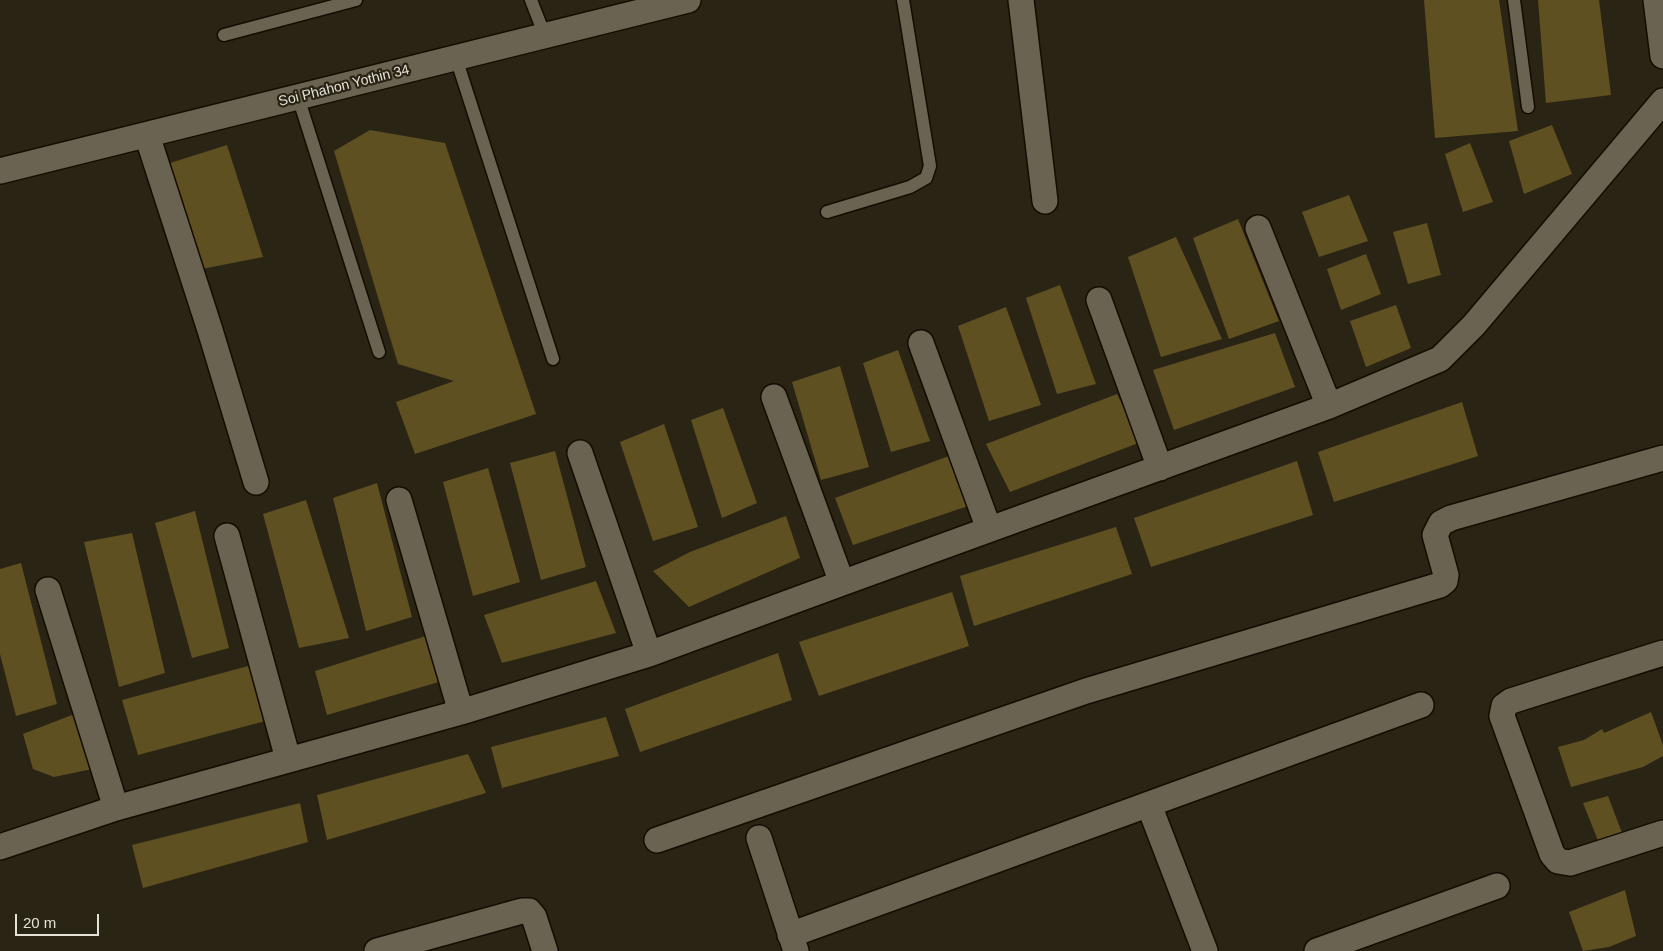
<!DOCTYPE html>
<style>
body{margin:0}
#map{position:relative;width:1663px;height:951px;overflow:hidden;background:#2a2414;font-family:Arial,sans-serif}
canvas{display:block}
.scale{position:absolute;left:15px;top:914px;width:84px;height:22px;box-sizing:border-box;border:2px solid #e5e1d7;border-top:0;padding-left:6px;font-size:15px;line-height:18px;white-space:nowrap;color:#e5e1d7;-webkit-text-stroke:4px #2a2414;paint-order:stroke}
</style>
<div id="map">
<canvas width="1663" height="951"></canvas>
<div class="scale">20 m</div>
</div>
<script>
const g = document.querySelector('canvas').getContext('2d');
g.lineJoin = 'round';
function fillPath(path, color) { g.fillStyle = color; g.fill(path, 'evenodd'); }
const poly = rows => new Path2D(rows.map(r => 'M' + r).join(''));
function trace(path, color, width, dash) { g.strokeStyle = color; g.lineWidth = width; g.lineCap = dash ? 'butt' : 'round'; g.setLineDash(dash || []); g.stroke(path); }
function write(font, color, halo, rows, align = 'center') {
  g.font = font + ' Arial,sans-serif'; g.lineWidth = 4.5; g.setLineDash([]); g.textBaseline = 'middle'; g.strokeStyle = halo; g.fillStyle = color; for (const [text, x, y, turn = 0] of rows) {
    g.save(); g.translate(x, y); g.rotate((+turn || 0) * Math.PI / 180); g.textAlign = isNaN(turn) ? turn : align; if (halo) g.strokeText(text, 0, 0); g.fillText(text, 0, 0); g.restore();
  }
}
fillPath(poly([
 [1424,0,1499,0,1518,131,1435,138],
 [1538,0,1599,0,1611,95,1546,103],
 [1552,125,1572,174,1524,194,1509,141],
 [370,130,445,143,536,414,415,454,396,402,454,381,398,364,334,151],
 [1470,143,1493,202,1463,212,1445,154],
 [227,145,263,257,202,269,170,163],
 [1349,195,1368,241,1319,257,1302,212],
 [1238,219,1279,321,1229,339,1193,238],
 [1427,223,1441,275,1408,284,1393,232],
 [1176,237,1222,339,1161,357,1128,257],
 [1366,254,1381,294,1341,310,1327,269],
 [1060,285,1096,384,1057,394,1026,298],
 [1396,305,1411,348,1366,367,1350,321],
 [1006,307,1041,405,989,421,958,326],
 [1275,333,1295,387,1174,430,1153,370],
 [898,350,930,441,891,452,863,363],
 [840,366,869,467,821,480,792,382],
 [1117,394,1141,442,1010,492,986,444],
 [1462,402,1478,456,1334,502,1318,452],
 [723,408,757,503,722,518,691,420],
 [664,424,698,527,653,541,620,442],
 [555,451,586,567,541,580,510,463],
 [949,456,968,506,853,545,835,498],
 [1297,461,1313,515,1151,567,1134,518],
 [488,468,520,582,473,596,443,482],
 [377,483,412,617,366,631,333,498],
 [306,500,349,638,299,648,263,514],
 [195,511,229,648,192,658,155,523],
 [786,516,800,558,689,607,653,571,690,552],
 [1116,527,1132,574,974,626,960,576],
 [132,533,165,673,119,687,84,542],
 [21,563,57,704,16,716,0,654,0,569],
 [596,581,616,633,502,663,484,615],
 [952,592,969,646,819,696,799,642],
 [429,635,442,681,327,715,315,671],
 [778,653,792,700,640,752,625,709],
 [252,665,269,720,138,755,122,700],
 [1651,712,1663,745,1663,756,1643,767,1571,787,1558,747,1584,740,1602,729,1604,733],
 [77,713,97,768,54,777,33,769,23,734],
 [606,717,619,756,502,788,491,747],
 [468,754,486,793,327,840,317,795],
 [1608,796,1624,838,1601,848,1583,803],
 [300,803,308,842,143,888,132,845],
 [1625,890,1636,936,1609,947,1583,951,1569,912]
]), '#5f5022');
const service = poly([
 [531,0,545,36],
 [1514,0,1528,107],
 [224,35,356,0],
 [456,58,553,359],
 [298,97,379,352],
 [827,212,910,187,926,178,930,166,903,0]
]);
const minor = poly([
 [1021,0,1045,201],
 [1656,0,1663,56],
 [147,135,210,330,256,482],
 [0,171,688,0],
 [1258,228,1329,406],
 [1099,300,1160,468],
 [921,343,989,529],
 [774,397,842,583],
 [580,453,649,654],
 [399,500,461,712],
 [227,536,288,759],
 [48,590,116,808],
 [1663,653,1511,701,1504,706,1502,716,1552,854,1558,861,1570,863,1663,833],
 [1149,805,1205,951],
 [759,838,796,951],
 [657,840,1086,691,1440,585,1445,581,1446,575,1435,535,1441,523,1451,518,1663,458],
 [0,847,116,808,461,712,649,654,842,583,1329,406,1440,359,1474,325,1663,101],
 [790,935,1421,705],
 [377,951,522,911,529,911,534,917,545,951],
 [1317,951,1497,886]
]);
trace(service, '#130d01', 15);
trace(minor, '#130d01', 28);
trace(service, '#6a6351', 12);
trace(minor, '#6a6351', 25);
write('14px', '#e5e1d7', '#2a2414', [
 ["Soi Phahon Yothin 34",344,86,-14]
]);
</script>
